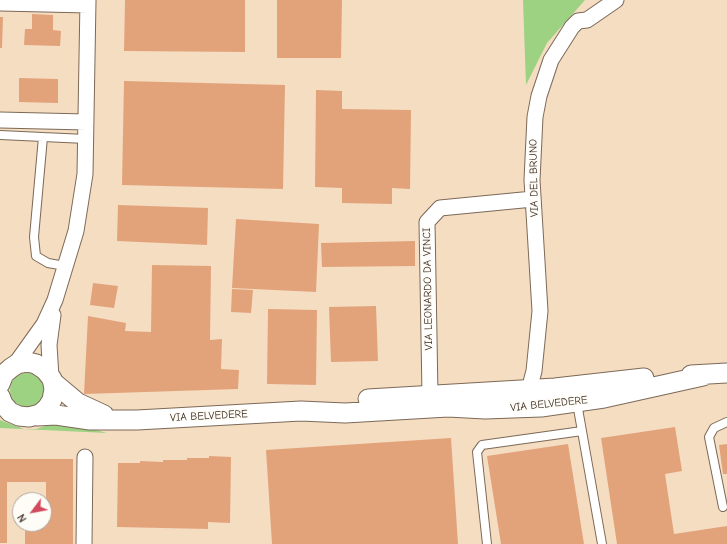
<!DOCTYPE html>
<style>
body{margin:0}
#map{position:relative;width:727px;height:544px;overflow:hidden;background:#f5ddc2;font-family:"Comic Neue",sans-serif}
canvas{display:block}
.north{position:absolute;left:12px;top:492px;width:40px;height:40px;box-sizing:border-box;background:#fdfcf7;border:1px solid #afa8a0;border-radius:50%;rotate:238deg;font-size:11px;font-weight:700;line-height:16px;text-align:center;color:#3b2a1e}
.north::after{content:'';display:block;margin:auto;width:14px;height:18px;background:#d1495b;clip-path:polygon(50% 0,100% 100%,50% 72%,0 100%)}
</style>
<div id="map">
<canvas width="727" height="544"></canvas>
<div class="north">N</div>
</div>
<script>
const g = document.querySelector('canvas').getContext('2d');
g.lineJoin = 'round';
function fillPath(path, color) { g.fillStyle = color; g.fill(path, 'evenodd'); }
const poly = rows => new Path2D(rows.map(r => 'M' + r).join(''));
function trace(path, color, width, dash) { g.strokeStyle = color; g.lineWidth = width; g.lineCap = dash ? 'butt' : 'round'; g.setLineDash(dash || []); g.stroke(path); }
function write(font, color, halo, rows, align = 'center') {
  g.font = font + ' "Comic Neue",sans-serif'; g.lineWidth = 3.5; g.setLineDash([]); g.textBaseline = 'middle'; g.strokeStyle = halo; g.fillStyle = color; for (const [text, x, y, turn = 0] of rows) {
    g.save(); g.translate(x, y); g.rotate((+turn || 0) * Math.PI / 180); g.textAlign = isNaN(turn) ? turn : align; if (halo) g.strokeText(text, 0, 0); g.fillText(text, 0, 0); g.restore();
  }
}
fillPath(poly([
 [523,0,585,0,547,43,526,85],
 '10 390a17 17 0 1 1 34 0a17 17 0 1 1-34 0Z',
 [0,420,24,429,36,429,54,423,85,427,107,433,0,428]
]), '#9dd283');
fillPath(poly([
 [125,0,245,0,245,52,124,51],
 [277,0,342,0,341,58,277,58],
 [32,14,53,15,53,30,61,31,60,46,24,45,25,29,32,29],
 [0,17,3,17,2,48,0,48],
 [19,78,58,79,58,103,19,102],
 [124,81,285,85,283,189,122,185],
 [316,90,342,91,342,109,411,110,410,189,392,188,392,204,342,203,342,188,315,187],
 [118,205,208,208,207,245,117,241],
 [236,219,319,224,316,292,232,288],
 [415,241,415,266,322,267,321,243],
 [152,265,211,266,210,340,222,339,221,369,239,370,238,389,84,394,88,316,126,323,125,331,151,332],
 [93,283,118,286,114,308,90,305],
 [232,289,253,290,251,313,231,312],
 [376,306,378,361,331,362,329,307],
 [268,309,317,310,316,385,267,384],
 [675,427,682,471,665,474,674,534,727,526,727,544,617,544,601,438],
 [451,438,458,544,272,544,266,450],
 [568,444,584,544,501,544,487,456],
 [727,444,727,474,723,474,719,445],
 [209,456,231,457,230,523,208,522,208,529,117,527,118,463,140,463,140,461,163,462,163,460,187,460,187,458,209,458],
 [0,459,73,459,73,544,25,544,25,524,44,524,44,520,46,520,46,482,7,482,7,543,0,543]
]), '#e2a37b');
const service = poly([
 [0,135,86,139],
 [43,137,34,237,36,256,48,263,65,266],
 [577,403,602,544],
 [723,507,709,437,714,428,727,422],
 [487,544,477,452,482,445,582,431]
]);
const minor = poly([
 [0,3,88,5],
 [0,120,86,122],
 [14,366,44,324,55,300,76,231,85,174,88,0],
 [51,377,49,345,53,315],
 [529,390,534,371,540,311,532,180,535,117,539,96,551,60,572,27,578,21,587,20,616,0],
 [430,395,427,222,440,208,533,199],
 [84,544,85,457]
]);
const tertiary = poly([
 [691,375,727,373],
 [53,382,78,403,104,415],
 [0,384,4,374,11,368,17,364,28,362,36,364,45,370,52,379,54,389,52,400,47,408,40,414,29,417,19,416,10,412,3,404,0,396],
 [368,399,555,388,644,378],
 [37,416,56,415,90,420,137,420,301,411,345,413,448,407,485,409,541,407,604,398,703,376]
]);
trace(service, '#7c6957', 10);
trace(minor, '#7c6957', 17);
trace(tertiary, '#7c6957', 21);
trace(service, '#fff', 8);
trace(minor, '#fff', 15);
trace(tertiary, '#fff', 19);
write('11px', '#3b2a1e', '#fdfcf7', [
 ["VIA DEL BRUNO",534,178,-91],
 ["VIA LEONARDO DA VINCI",428,289,-91],
 ["VIA BELVEDERE",549,404,-6],
 ["VIA BELVEDERE",209,416,-3]
]);
</script>
